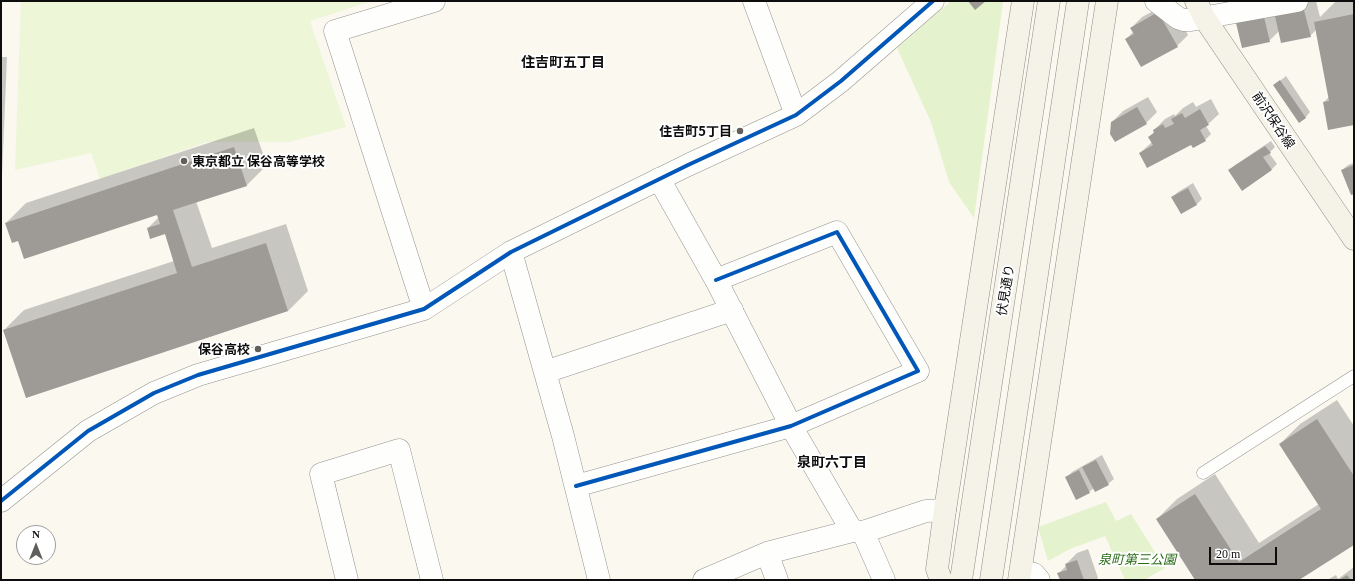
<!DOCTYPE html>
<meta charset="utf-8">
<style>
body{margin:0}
#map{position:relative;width:1355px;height:581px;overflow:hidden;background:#fbf8f0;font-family:Georgia,serif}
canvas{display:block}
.frame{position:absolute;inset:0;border:2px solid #0d0d0d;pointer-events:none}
.north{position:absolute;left:16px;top:525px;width:40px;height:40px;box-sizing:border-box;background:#fff;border:1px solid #9e9e9e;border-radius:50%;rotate:0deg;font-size:11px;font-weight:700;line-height:16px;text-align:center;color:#0d0d0d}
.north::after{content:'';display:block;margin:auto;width:14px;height:18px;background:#605f5c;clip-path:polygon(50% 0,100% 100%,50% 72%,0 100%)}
.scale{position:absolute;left:1209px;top:547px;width:68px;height:18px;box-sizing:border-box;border:2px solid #0d0d0d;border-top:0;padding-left:5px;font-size:12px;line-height:14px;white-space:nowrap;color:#0d0d0d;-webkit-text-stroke:3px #fff;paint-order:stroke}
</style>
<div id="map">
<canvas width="1355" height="581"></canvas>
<div class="frame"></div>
<div class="north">N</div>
<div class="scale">20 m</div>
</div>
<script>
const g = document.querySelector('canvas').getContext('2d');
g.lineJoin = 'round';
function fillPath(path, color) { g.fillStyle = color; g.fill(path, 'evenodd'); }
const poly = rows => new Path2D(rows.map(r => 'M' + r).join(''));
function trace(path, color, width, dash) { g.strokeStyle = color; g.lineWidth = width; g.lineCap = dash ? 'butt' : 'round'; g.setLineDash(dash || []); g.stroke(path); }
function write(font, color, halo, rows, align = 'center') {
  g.font = font + ' Georgia,"Noto Sans JP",serif'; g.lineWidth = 4; g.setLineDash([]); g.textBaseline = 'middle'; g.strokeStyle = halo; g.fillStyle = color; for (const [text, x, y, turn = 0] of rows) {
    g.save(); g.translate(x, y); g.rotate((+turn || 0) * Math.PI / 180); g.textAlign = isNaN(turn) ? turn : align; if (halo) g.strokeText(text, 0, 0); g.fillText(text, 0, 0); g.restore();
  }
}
fillPath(poly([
 [951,1,1003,2,974,218,949,182,931,122,897,48],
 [1106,502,1116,521,1131,514,1165,568,1144,580,1125,580,1105,536,1070,549,1048,561,1038,527]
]), '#e4f2ce');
fillPath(poly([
 [21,1,372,1,310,21,346,127,289,142,207,142,100,179,91,153,15,170]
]), '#eef6d8');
fillPath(poly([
 [1307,1,1316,1,1320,17,1335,2,1354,1,1354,124,1324,102,1329,97,1316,30,1310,36,1279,31,1269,41,1237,24],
 [1170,2,1188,35,1177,46,1126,39,1133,32,1131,28,1142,17],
 [1,57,7,57,1,200],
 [1286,76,1310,112,1305,118,1275,85],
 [1148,97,1157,112,1146,123,1112,122,1123,111],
 [1211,99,1219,114,1206,126,1211,134,1205,140,1193,146,1192,143,1140,153,1152,142,1149,137,1155,131,1154,130,1165,119,1174,114,1175,116,1183,108,1193,102,1196,107],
 [254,128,267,165,247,185,196,201,212,248,286,224,308,291,288,311,26,397,4,330,24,310,174,261,165,233,148,228,159,217,158,213,18,240,6,223,26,203],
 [1271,141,1275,147,1269,153,1277,164,1272,169,1242,189,1229,170,1235,165],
 [1354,163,1354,193,1342,170,1348,165],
 [1193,183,1202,199,1197,204,1181,213,1172,197,1178,192],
 [1337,400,1354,426,1354,544,1297,580,1196,580,1157,519,1177,499,1215,474,1259,543,1319,504,1280,444,1300,424],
 [1102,455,1114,479,1108,484,1094,488,1089,492,1067,477,1072,472],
 [1088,549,1098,578,1096,580,1061,580,1059,573,1066,566,1066,564,1077,553],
 [1354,567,1354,580,1327,580,1336,575,1338,579]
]), '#0003');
fillPath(poly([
 [968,1,986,1,975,10],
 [1304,10,1311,37,1281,43,1275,16],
 [1158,12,1178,47,1141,67,1125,39,1134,34,1130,28],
 [1354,14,1354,125,1328,130,1323,102,1329,101,1314,22],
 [1264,17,1270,42,1242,48,1236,23],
 [1280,80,1306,118,1299,123,1273,85],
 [1137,107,1147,124,1115,142,1110,134,1111,122],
 [1200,109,1209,125,1200,130,1206,141,1193,148,1191,145,1147,168,1139,153,1153,145,1148,137,1154,133,1153,130,1163,124,1165,128,1174,124,1171,119,1182,113,1185,118],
 [1265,146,1271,153,1263,157,1272,170,1242,191,1228,170],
 [234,147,247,186,173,210,192,267,266,243,288,311,26,398,3,330,177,273,165,234,150,239,147,228,160,224,157,215,24,259,18,241,12,243,5,223],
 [1354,165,1354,194,1351,195,1341,170],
 [1188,188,1197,205,1181,214,1171,197],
 [1317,419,1354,476,1354,545,1299,580,1195,580,1156,519,1195,494,1239,562,1321,509,1279,444],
 [1096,460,1109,485,1095,492,1082,467],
 [1079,470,1090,493,1076,500,1065,477],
 [1077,560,1084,580,1060,580,1057,573,1067,570,1065,564],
 [1347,575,1351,580,1339,580]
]), '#9e9a96');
const service = poly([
 [1203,473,1354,376]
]);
const minor = poly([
 [754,1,796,115],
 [1156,1,1178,18,1184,20,1191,20,1297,1],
 [511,252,563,436,599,580],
 [424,309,335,31,434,1],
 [545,372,732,310],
 [576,486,791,426,918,371,837,232,716,280],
 [1,501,88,431,154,393,198,375,424,309,511,252,688,165,796,115,841,81,933,1],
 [863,532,884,580],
 [767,553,777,580],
 [1021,571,1034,574,1039,580],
 [347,580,321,474,399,450,432,580],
 [704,580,767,553,852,531,863,532,926,511,945,510]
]);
const tertiary = poly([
 [659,179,716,280,791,426,852,531]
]);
const secondary = poly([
 [1196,1,1205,19,1354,239],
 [941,580,937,569,945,510,1023,1],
 [961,580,1049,1],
 [991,580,1078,1],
 [1019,580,1107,1]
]);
trace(service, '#94938f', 13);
trace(minor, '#94938f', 23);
trace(tertiary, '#94938f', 23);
trace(secondary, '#8b8986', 23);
trace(service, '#fefefd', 12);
trace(minor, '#fefefd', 22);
trace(tertiary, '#fefefd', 22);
trace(secondary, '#f5f3e8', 22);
trace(poly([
 [576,486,791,426,918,371,837,232,716,280],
 [1,501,88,431,154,393,198,375,424,309,511,252,688,165,796,115,841,81,933,1]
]), '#0057b8', 4);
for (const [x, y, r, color] of [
 [740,131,4,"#605f5c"],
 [184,161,4,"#605f5c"],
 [258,349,4,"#605f5c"]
]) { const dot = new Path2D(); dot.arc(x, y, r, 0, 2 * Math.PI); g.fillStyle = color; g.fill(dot); trace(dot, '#fff', 1.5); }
write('13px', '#0d0d0d', '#fff', [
 ["前沢保谷線",1274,120,56],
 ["伏見通り",1005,290,-81]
]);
write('bold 13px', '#0d0d0d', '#fff', [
 ["住吉町5丁目",732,131],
 ["東京都立 保谷高等学校",192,161,"left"],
 ["保谷高校",250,349]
], 'right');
write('italic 13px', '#2a6b16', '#fff', [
 ["泉町第三公園",1137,559]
]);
write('bold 14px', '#0d0d0d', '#fff', [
 ["住吉町五丁目",563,62],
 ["泉町六丁目",832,462]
]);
</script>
